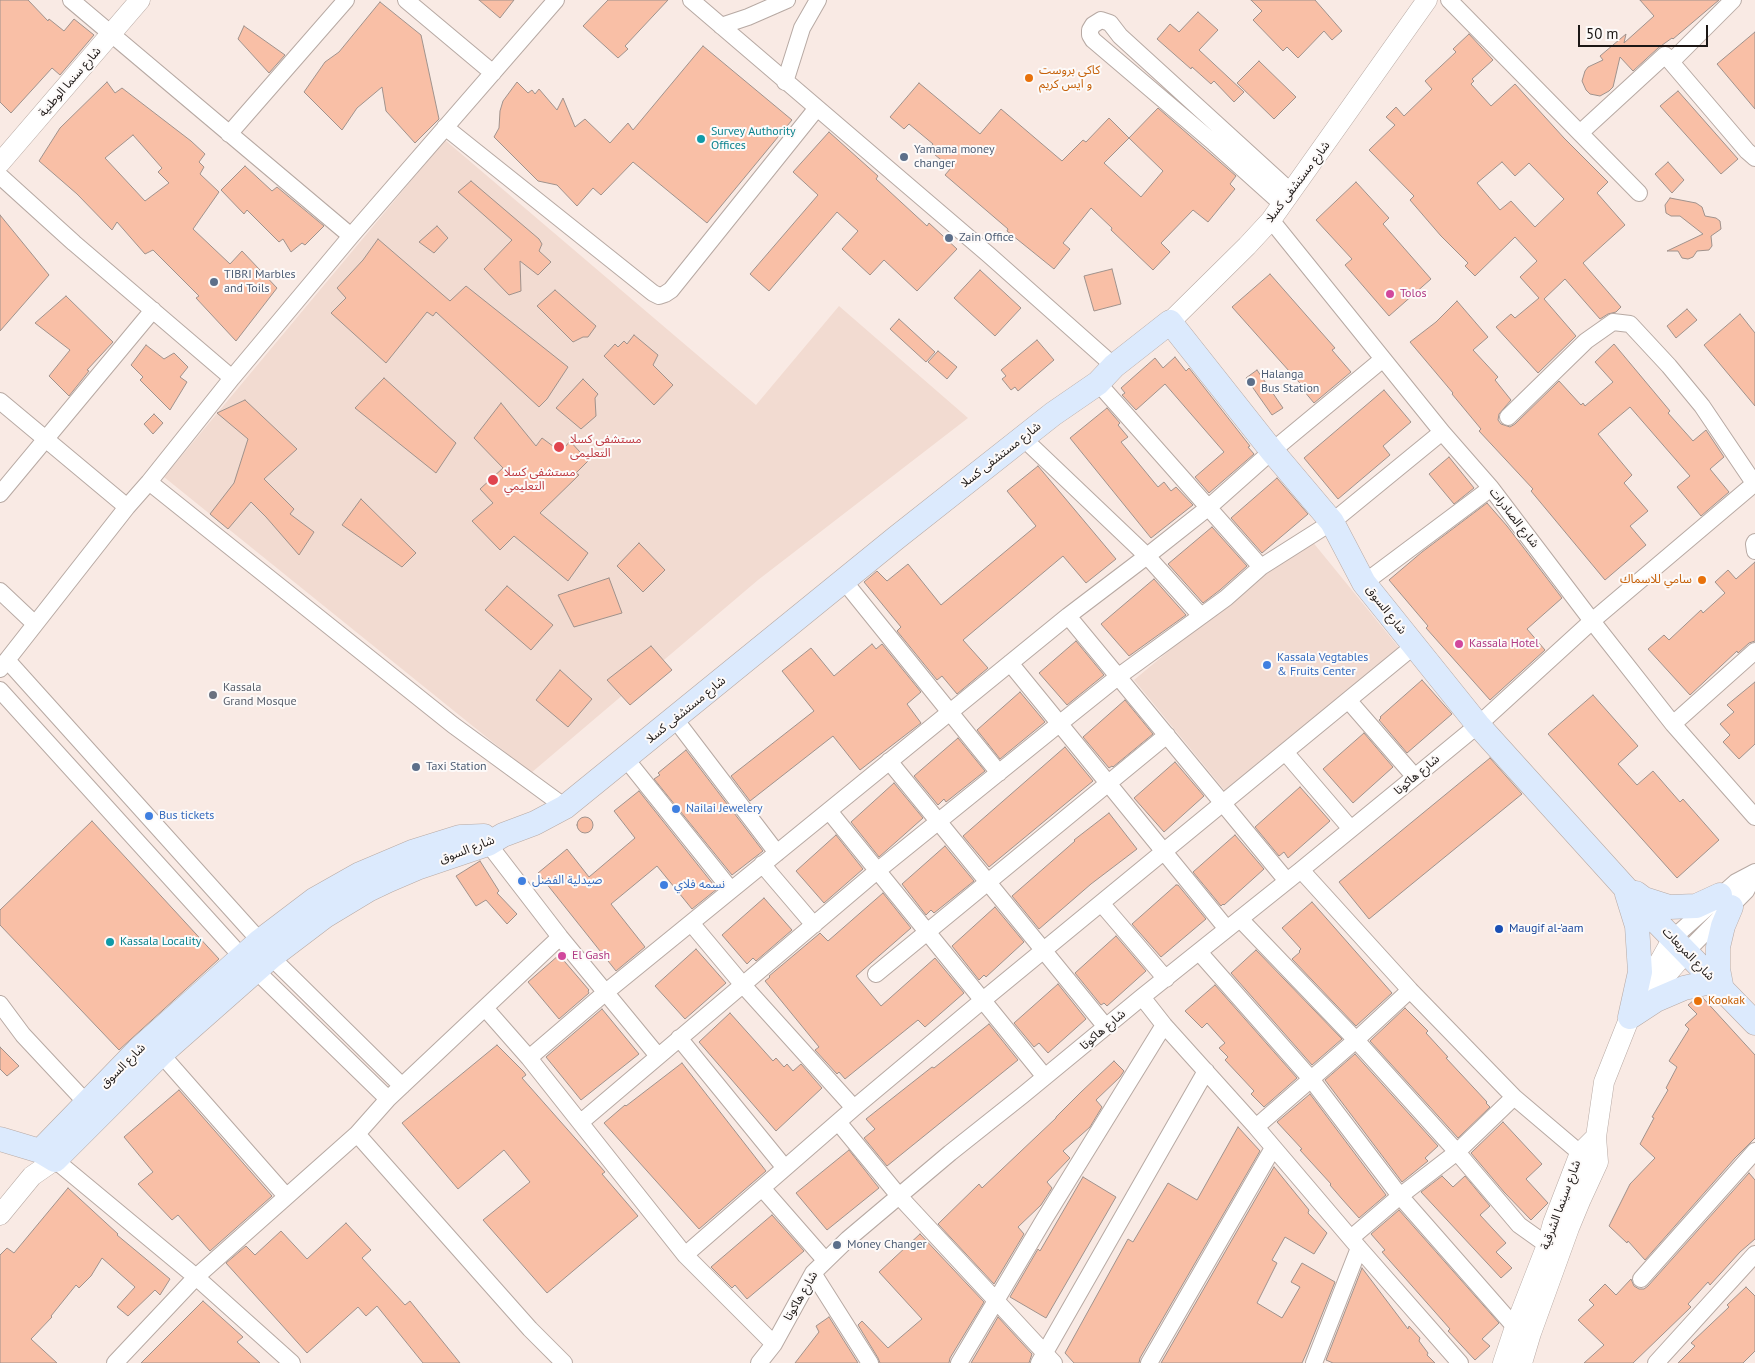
<!DOCTYPE html>
<meta charset="utf-8">
<style>
body{margin:0}
#map{position:relative;width:1755px;height:1363px;overflow:hidden;background:#f9eae4;font-family:"PT Sans",sans-serif}
canvas{display:block}
.scale{position:absolute;left:1578px;top:25px;width:130px;height:22px;box-sizing:border-box;border:2px solid #1c1715;border-top:0;padding-left:6px;font-size:15px;line-height:18px;white-space:nowrap;color:#1c1715;-webkit-text-stroke:4px #fdfaf9;paint-order:stroke}
</style>
<div id="map">
<canvas width="1755" height="1363"></canvas>
<div class="scale">50 m</div>
</div>
<script>
const g = document.querySelector('canvas').getContext('2d');
g.lineJoin = 'round';
function fillPath(path, color) { g.fillStyle = color; g.fill(path, 'evenodd'); }
const poly = rows => new Path2D(rows.map(r => 'M' + r).join(''));
function trace(path, color, width, dash) { g.strokeStyle = color; g.lineWidth = width; g.lineCap = dash ? 'butt' : 'round'; g.setLineDash(dash || []); g.stroke(path); }
function write(font, color, halo, rows, align = 'center') {
  g.font = font + ' "PT Sans","Noto Sans Arabic",sans-serif'; g.lineWidth = 4; g.setLineDash([]); g.textBaseline = 'middle'; g.strokeStyle = halo; g.fillStyle = color; for (const [text, x, y, turn = 0] of rows) {
    g.save(); g.translate(x, y); g.rotate((+turn || 0) * Math.PI / 180); g.textAlign = isNaN(turn) ? turn : align; if (halo) g.strokeText(text, 0, 0); g.fillText(text, 0, 0); g.restore();
  }
}
fillPath(poly([
 [445,140,756,405,839,306,968,418,758,580,531,773,164,477],
 [1307,535,1400,649,1225,791,1134,680]
]), '#f2dbd1');
const building = poly([
 [0,0,28,0,48,21,49,19,64,31,74,19,94,35,60,75,52,68,11,113,0,102,0,0],
 [479,0,514,0,500,18,479,0],
 [608,0,668,0,625,46,628,49,618,58,583,26,608,0],
 [1251,0,1315,0,1342,31,1332,40,1324,31,1298,58,1287,47,1283,51,1253,20,1262,11,1251,0],
 [1640,0,1719,0,1673,39,1672,38,1658,48,1633,71,1620,57,1613,87,1609,91,1600,96,1590,94,1586,90,1582,81,1585,71,1588,67,1603,60,1600,56,1626,34,1624,43,1654,16,1640,0],
 [380,2,421,35,439,119,415,143,386,111,382,87,357,108,342,130,304,92,325,62,339,52,380,2],
 [1198,12,1218,30,1199,50,1244,92,1234,102,1214,81,1211,84,1192,67,1191,69,1157,39,1170,24,1179,32,1198,12],
 [244,26,285,55,269,73,238,39,244,26],
 [1755,32,1755,109,1717,64,1755,32],
 [1469,34,1493,60,1472,79,1474,81,1471,84,1491,106,1515,84,1564,138,1608,182,1597,193,1625,225,1583,263,1621,307,1616,312,1608,314,1600,319,1565,279,1544,299,1576,336,1538,373,1496,327,1511,314,1515,318,1539,298,1520,277,1537,261,1515,237,1475,276,1465,266,1468,263,1441,236,1410,200,1414,196,1369,150,1395,125,1386,117,1396,107,1404,116,1432,89,1425,81,1456,52,1453,49,1469,34],
 [1502,162,1515,176,1529,163,1564,199,1535,227,1511,201,1500,210,1477,183,1502,162],
 [703,46,792,120,707,223,633,162,601,195,593,188,577,206,557,185,538,181,494,137,499,128,500,111,503,101,517,82,528,93,532,90,535,94,539,89,557,110,563,98,575,127,585,119,610,143,628,123,633,130,703,46],
 [1259,61,1296,97,1274,119,1237,83,1259,61],
 [107,82,115,93,122,88,191,141,205,154,199,162,204,167,200,174,219,192,193,229,230,264,242,251,277,288,236,341,196,298,199,296,153,250,145,254,117,222,112,230,77,194,39,161,60,128,107,82],
 [133,135,162,168,158,172,169,183,145,201,105,158,133,135],
 [919,83,980,134,1001,109,1062,161,1083,140,1086,142,1109,118,1129,138,1104,163,1141,197,1163,171,1129,138,1158,108,1236,176,1230,184,1235,189,1208,222,1193,210,1161,243,1170,252,1153,270,1111,230,1112,228,1091,208,1063,243,1070,249,1054,269,1007,231,1008,229,945,175,951,168,929,150,933,144,909,124,904,129,890,117,919,83],
 [1678,91,1738,159,1721,174,1660,106,1678,91],
 [829,132,878,176,876,179,927,226,929,223,957,249,917,291,884,260,870,275,842,249,858,231,837,212,769,291,750,274,818,195,793,172,829,132],
 [1668,162,1684,180,1672,193,1655,174,1668,162],
 [245,166,272,191,277,187,324,226,305,245,302,243,291,252,283,239,279,242,247,210,244,214,221,190,245,166],
 [471,181,539,239,542,244,539,251,551,262,538,275,520,261,521,291,509,295,484,269,512,240,458,192,471,181],
 [1356,182,1389,218,1383,224,1431,279,1389,316,1345,265,1352,259,1316,220,1356,182],
 [1670,198,1696,203,1702,207,1705,216,1716,218,1720,221,1721,229,1711,236,1712,246,1709,250,1697,251,1693,257,1688,259,1682,258,1678,251,1667,251,1703,234,1680,216,1671,216,1666,213,1665,205,1670,198],
 [0,215,49,275,0,331,0,215],
 [437,226,448,238,434,253,419,242,437,226],
 [378,239,450,301,466,286,568,367,547,399,539,407,436,312,433,316,427,312,386,363,331,313,346,298,337,288,363,260,378,239],
 [1112,269,1121,304,1094,311,1084,276,1112,269],
 [980,270,1021,308,995,336,954,298,980,270],
 [1270,274,1335,348,1332,350,1351,372,1314,403,1304,391,1306,390,1232,307,1270,274],
 [555,290,596,326,588,337,583,337,573,342,537,306,555,290],
 [66,296,113,342,87,370,89,371,69,396,49,376,70,350,35,323,66,296],
 [1457,301,1488,337,1473,350,1498,377,1495,380,1511,400,1499,414,1498,420,1501,424,1510,427,1515,424,1559,381,1581,405,1583,403,1585,406,1613,382,1595,362,1614,344,1670,411,1668,413,1693,441,1706,430,1724,457,1710,469,1729,492,1701,516,1677,487,1690,476,1630,407,1598,434,1632,475,1624,483,1648,511,1630,526,1646,545,1605,580,1531,491,1533,489,1479,431,1481,429,1452,394,1453,393,1410,342,1436,322,1457,301],
 [1687,309,1697,320,1676,338,1667,326,1687,309],
 [1740,314,1755,333,1755,406,1704,345,1740,314],
 [899,319,935,352,926,362,890,329,899,319],
 [634,335,658,355,653,365,673,385,654,405,604,356,615,344,618,347,624,341,627,344,634,335],
 [1037,340,1054,360,1018,391,1015,387,1011,390,1002,379,1006,376,1001,370,1037,340],
 [146,345,164,359,174,353,188,367,180,377,187,382,170,410,140,380,143,377,131,365,146,345],
 [938,351,957,367,947,379,928,362,938,351],
 [1175,357,1186,371,1189,368,1250,446,1248,447,1254,454,1209,493,1195,477,1224,452,1165,384,1136,410,1122,395,1125,393,1121,388,1155,358,1163,368,1175,357],
 [1257,370,1283,408,1272,415,1246,378,1257,370],
 [384,378,456,443,436,473,355,408,384,378],
 [583,379,598,394,595,398,596,416,581,429,556,408,583,379],
 [1384,390,1411,422,1383,446,1390,455,1338,499,1304,458,1384,390],
 [245,400,297,449,264,479,294,509,290,514,314,532,299,555,266,517,251,502,228,529,210,514,234,483,248,439,217,413,245,400],
 [501,403,536,446,542,438,561,452,570,441,588,461,576,473,579,475,540,513,588,553,568,581,514,536,500,550,472,521,493,503,480,489,503,468,474,438,501,403],
 [1107,408,1120,423,1118,425,1128,437,1121,442,1158,487,1164,482,1171,491,1176,487,1193,505,1151,538,1070,438,1107,408],
 [154,414,163,423,153,434,144,424,154,414],
 [1449,457,1474,488,1454,504,1429,474,1449,457],
 [1038,466,1116,559,1086,583,1063,556,963,640,988,668,957,694,942,676,937,680,897,631,901,627,864,582,877,571,887,581,908,564,941,605,1036,526,1007,491,1038,466],
 [1277,478,1308,514,1262,553,1231,518,1277,478],
 [361,499,416,553,402,567,342,525,361,499],
 [1487,503,1507,526,1562,598,1527,629,1545,650,1490,700,1426,628,1428,626,1389,580,1422,552,1487,503],
 [1212,527,1247,566,1220,590,1203,603,1168,564,1212,527],
 [639,543,665,570,643,592,617,566,639,543],
 [1755,562,1755,641,1749,643,1738,653,1737,651,1690,695,1648,649,1664,635,1669,640,1701,610,1703,613,1725,593,1715,582,1728,570,1736,579,1755,562],
 [609,578,622,613,574,627,558,595,609,578],
 [1154,579,1186,615,1129,656,1101,624,1154,579],
 [507,586,553,625,531,650,485,610,507,586],
 [1076,641,1104,675,1067,705,1039,673,1076,641],
 [872,644,876,649,882,644,921,692,907,704,921,723,860,770,833,736,750,801,731,776,814,711,782,671,811,648,834,676,872,644],
 [651,646,672,670,630,705,607,680,651,646],
 [560,670,592,699,568,727,536,700,560,670],
 [1422,680,1452,714,1407,753,1379,720,1381,718,1380,717,1422,680],
 [1755,682,1755,744,1739,759,1723,742,1730,735,1720,724,1734,712,1727,705,1755,682],
 [1020,692,1045,722,1000,759,977,730,1020,692],
 [1593,695,1638,746,1618,764,1637,785,1653,771,1680,802,1683,799,1719,840,1677,878,1548,734,1593,695],
 [1125,700,1153,734,1113,767,1112,766,1109,768,1083,737,1125,700],
 [1364,733,1393,767,1353,803,1323,769,1364,733],
 [958,738,985,771,946,802,944,799,938,805,914,776,958,738],
 [1065,747,1093,781,989,867,963,836,1065,747],
 [686,750,763,851,732,875,654,779,660,775,658,773,686,750],
 [1490,758,1522,794,1369,919,1339,882,1490,758],
 [1175,762,1204,796,1164,832,1134,798,1175,762],
 [894,783,923,818,879,857,851,822,894,783],
 [1300,787,1330,821,1288,858,1284,852,1279,856,1255,827,1300,787],
 [639,791,717,889,692,909,657,866,611,904,645,947,616,971,538,873,567,849,589,877,635,838,614,811,639,791],
 [1109,813,1137,849,1091,884,1039,929,1012,896,1075,841,1074,840,1109,813],
 '577 825a8 8 0 1 1 16 0a8 8 0 1 1-16 0Z',
 [92,821,219,959,119,1050,0,925,0,910,92,821],
 [836,835,863,869,824,903,796,871,836,835],
 [1235,835,1264,869,1224,905,1223,904,1221,906,1193,872,1235,835],
 [945,846,974,881,934,913,931,910,926,915,902,884,945,846],
 [480,861,499,891,497,893,517,914,507,924,486,900,476,906,456,876,480,861],
 [1176,885,1178,885,1206,919,1161,957,1132,924,1176,885],
 [883,893,911,928,856,976,881,1006,935,958,964,993,925,1027,918,1020,845,1079,839,1072,837,1074,815,1050,819,1047,765,981,770,977,769,976,819,934,820,933,828,941,883,893],
 [764,898,792,930,756,961,753,958,747,964,722,935,764,898],
 [1312,902,1392,993,1356,1026,1292,959,1300,952,1299,951,1301,949,1282,928,1312,902],
 [995,907,1024,942,986,977,984,975,979,980,952,946,995,907],
 [1116,936,1146,971,1107,1006,1104,1003,1101,1005,1075,973,1116,936],
 [696,949,726,983,685,1019,655,986,696,949],
 [1256,950,1342,1039,1312,1065,1231,973,1256,950],
 [559,955,589,990,588,991,589,993,559,1019,528,982,559,955],
 [1058,984,1086,1019,1048,1053,1039,1043,1034,1047,1014,1023,1058,984],
 [1215,985,1297,1078,1264,1107,1251,1094,1254,1091,1225,1060,1228,1057,1219,1048,1225,1043,1207,1023,1202,1028,1185,1011,1215,985],
 [1703,998,1755,1055,1755,1138,1735,1158,1645,1260,1628,1241,1627,1243,1609,1226,1630,1184,1655,1158,1640,1144,1654,1118,1652,1117,1668,1090,1666,1088,1677,1067,1669,1061,1689,1029,1685,1025,1697,1014,1688,1005,1694,1000,1703,998],
 [1405,1008,1428,1031,1426,1033,1448,1057,1446,1058,1487,1102,1486,1103,1490,1107,1458,1138,1370,1041,1405,1008],
 [602,1009,639,1054,581,1100,546,1057,602,1009],
 [730,1013,773,1061,776,1058,784,1067,787,1064,793,1071,801,1064,822,1088,776,1131,699,1042,730,1013],
 [989,1024,1018,1060,887,1166,864,1138,875,1129,866,1119,932,1067,934,1068,989,1024],
 [497,1045,524,1072,526,1075,522,1078,605,1172,602,1174,638,1216,547,1293,483,1220,530,1182,504,1150,458,1189,402,1123,497,1045],
 [0,1047,19,1066,7,1076,0,1069,0,1047],
 [1355,1054,1438,1146,1425,1158,1428,1161,1402,1182,1325,1080,1355,1054],
 [1114,1061,1124,1071,1120,1077,1096,1100,1102,1107,1090,1127,1063,1151,1070,1158,1047,1182,1052,1188,1041,1205,1018,1227,1024,1234,994,1284,938,1224,979,1184,982,1188,1056,1118,1056,1117,1081,1092,1114,1061],
 [682,1063,766,1171,699,1229,604,1123,625,1105,626,1106,682,1063],
 [179,1090,272,1196,210,1251,178,1215,172,1220,138,1184,153,1172,124,1137,179,1090],
 [1310,1094,1386,1195,1359,1218,1342,1199,1330,1185,1331,1184,1300,1150,1302,1149,1277,1122,1310,1094],
 [1503,1122,1542,1164,1526,1179,1548,1203,1531,1220,1504,1192,1471,1153,1503,1122],
 [1238,1127,1260,1151,1140,1358,1139,1363,1074,1363,1065,1353,1128,1239,1133,1242,1168,1183,1197,1200,1238,1127],
 [849,1150,879,1188,827,1230,796,1193,849,1150],
 [1274,1167,1309,1210,1308,1213,1327,1233,1314,1254,1285,1237,1272,1260,1277,1263,1257,1303,1282,1318,1300,1287,1291,1282,1302,1263,1335,1282,1307,1352,1302,1363,1161,1363,1274,1167],
 [1749,1173,1755,1180,1755,1239,1740,1252,1710,1285,1708,1282,1688,1304,1691,1307,1633,1363,1584,1363,1604,1345,1578,1320,1594,1305,1589,1300,1605,1284,1616,1295,1631,1279,1634,1286,1639,1289,1644,1289,1648,1286,1749,1173],
 [1442,1176,1453,1187,1465,1176,1490,1206,1480,1215,1506,1243,1496,1252,1512,1268,1501,1278,1421,1192,1442,1176],
 [1083,1177,1116,1197,1046,1318,1010,1297,1038,1249,1040,1251,1083,1177],
 [68,1188,118,1234,117,1235,170,1279,160,1295,155,1290,128,1316,117,1307,135,1287,102,1258,91,1276,79,1288,76,1285,51,1316,52,1317,31,1339,57,1363,0,1363,0,1255,7,1248,14,1253,68,1188],
 [1399,1210,1499,1323,1482,1339,1490,1346,1475,1360,1448,1331,1450,1329,1382,1252,1385,1250,1371,1234,1399,1210],
 [772,1215,804,1251,747,1299,735,1285,732,1288,711,1267,772,1215],
 [346,1223,371,1250,362,1258,405,1305,410,1301,460,1363,423,1363,377,1306,366,1316,358,1307,307,1353,226,1263,246,1246,255,1255,281,1231,307,1259,346,1223],
 [920,1234,984,1302,950,1358,949,1363,880,1363,878,1358,858,1325,862,1321,888,1348,922,1319,879,1272,920,1234],
 [1362,1268,1408,1329,1409,1326,1420,1338,1419,1341,1428,1353,1427,1355,1435,1363,1333,1363,1326,1360,1362,1268],
 [1746,1287,1755,1296,1755,1351,1743,1363,1678,1363,1695,1346,1691,1343,1729,1307,1727,1305,1746,1287],
 [203,1301,243,1337,237,1342,260,1363,141,1363,203,1301],
 [829,1317,858,1363,795,1363,819,1332,816,1326,829,1317],
 [998,1317,1032,1354,1029,1363,971,1363,998,1317]
]);
fillPath(building, '#f9bfa6');
trace(building, '#a0928c', 1);
const minor = poly([
 [71,0,351,236],
 [406,0,493,73],
 [691,0,989,255,1114,366],
 [1449,0,1639,193],
 [721,26,748,17,787,0],
 [1665,55,1747,151,1755,158],
 [785,82,802,28,818,0],
 [445,127,653,293,659,296,665,294,671,290,817,108],
 [1580,133,1665,55,1671,62,1733,0],
 [229,134,346,0],
 [0,176,74,243,232,378],
 [1282,204,1214,143,1093,40,1090,35,1090,30,1093,25,1101,20,1110,23,1120,36,1291,192],
 [1271,220,1442,432,1491,488,1592,621,1673,724,1755,817],
 [1098,383,1261,567],
 [0,401,127,507],
 [1508,417,1586,341,1613,322,1630,324,1669,366,1702,406,1754,483],
 [1023,438,1147,556,1201,616],
 [149,482,453,725,565,807],
 [0,494,153,310],
 [1755,542,1754,544,1755,551],
 [844,581,999,773],
 [1364,583,1491,488],
 [0,591,35,624],
 [1068,616,1287,881],
 [7,660,260,941,271,957,402,1086],
 [1010,663,1227,929],
 [0,669,127,507,149,482,232,378,351,236,556,0],
 [0,690,242,957,388,1099],
 [1348,700,1415,777],
 [675,719,777,853],
 [1673,724,1755,651],
 [1285,752,1351,829],
 [626,759,731,890],
 [889,761,1106,1027],
 [829,811,1045,1077],
 [483,837,560,937,658,1056],
 [762,864,814,925],
 [1301,870,1410,990,1514,1097,1580,1153,1591,1159],
 [1101,903,1166,979],
 [1240,919,1356,1040,1457,1152,1519,1225,1547,1245,1555,1254],
 [691,923,743,985,854,1108],
 [1673,938,1736,882,1755,872],
 [1199,952,1311,1079,1400,1196,1515,1327],
 [1686,952,1746,891,1755,874],
 [876,974,1167,735],
 [1142,997,1164,1025,1256,1127,1359,1248,1460,1363],
 [0,1004,23,1035,94,1111],
 [485,1008,529,1058,685,1255,774,1344],
 [679,1038,785,1168],
 [152,1052,161,1054,286,1196],
 [529,1058,606,992,1068,616,1147,556,1209,507,1272,451,1383,359],
 [581,1122,877,871,1059,724,1119,676,1226,598,1261,567,1332,522,1442,432],
 [838,1122,899,1196,1054,1363],
 [1256,1127,1356,1040,1410,990],
 [357,1134,530,1329,564,1363],
 [55,1160,196,1277,292,1363],
 [762,1188,825,1260],
 [1351,1238,1400,1196,1457,1152,1514,1097],
 [685,1255,854,1108,983,1000,1414,646],
 [813,1273,870,1363],
 [1641,1279,1755,1151],
 [115,1363,196,1277,357,1134,388,1099,560,937],
 [759,1363,774,1344,813,1273,848,1239,950,1153,1023,1095,1142,997,1301,870,1433,762,1478,725,1592,621,1755,483],
 [959,1363,1045,1218,1164,1025],
 [1039,1363,1206,1071],
 [1149,1363,1273,1148],
 [1314,1363,1359,1248],
 [1656,1363,1755,1254]
]);
const tertiary = poly([
 [0,163,140,0],
 [1170,322,1247,246,1271,220,1427,0],
 [1656,987,1686,952],
 [0,1215,32,1176,55,1160],
 [1503,1363,1515,1327,1547,1245,1553,1223,1580,1153,1596,1137],
 [1522,1363,1531,1333,1569,1228,1581,1199,1598,1162,1596,1137,1604,1082,1633,1009,1673,938]
]);
const secondary = poly([
 [1636,893,1644,899,1669,907,1696,906,1720,895],
 [1627,894,1637,926,1640,972,1630,1017],
 [1722,990,1718,969,1718,947,1723,926,1731,907],
 [1630,1017,1656,1000,1684,988,1714,981],
 [0,1139,40,1151,55,1160,161,1054,271,957,325,916,368,890,389,880,417,868,488,844,503,835,535,823,565,807,896,538,1053,414,1098,383,1114,366,1170,322,1272,451,1332,522,1364,583,1478,725,1648,913,1755,1023],
 [40,1151,138,1050,260,941,314,900,360,874,412,852,460,837,484,836]
]);
trace(minor, '#b7a9a3', 18);
trace(tertiary, '#b7a9a3', 21);
trace(secondary, '#b7a9a3', 25);
trace(minor, '#fff', 16);
trace(tertiary, '#fff', 20);
trace(secondary, '#dceafd', 24);
for (const [x, y, r, color] of [
 [1029,78,5,"#e8710a"],
 [701,139,5,"#0f9aa8"],
 [904,157,5,"#5c6f8a"],
 [949,238,5,"#5c6f8a"],
 [214,282,5,"#5c6f8a"],
 [1390,294,5,"#d1479c"],
 [1251,382,5,"#5c6f8a"],
 [559,447,6,"#e0444e"],
 [493,480,6,"#e0444e"],
 [1702,580,5,"#e8710a"],
 [1459,644,5,"#d1479c"],
 [1267,665,5,"#3f7fe0"],
 [213,695,5,"#6b7280"],
 [416,767,5,"#5c6f8a"],
 [676,809,5,"#3f7fe0"],
 [149,816,5,"#3f7fe0"],
 [522,881,5,"#3f7fe0"],
 [664,885,5,"#3f7fe0"],
 [1499,929,5,"#1a4fb4"],
 [110,942,5,"#0f9aa8"],
 [562,956,5,"#d1479c"],
 [1698,1001,5,"#e8710a"],
 [837,1245,5,"#5c6f8a"]
]) { const dot = new Path2D(); dot.arc(x, y, r, 0, 2 * Math.PI); g.fillStyle = color; g.fill(dot); trace(dot, '#fdfaf9', 2); }
write('12px', '#c56008', '#fdfaf9', [
 ["كاكي بروست",1039,71],
 ["و ايس كريم",1039,85],
 ["سامي للاسماك",1692,580,"right"],
 ["Kookak",1708,1001]
], 'left');
write('12px', '#1c1715', '#fdfaf9', [
 ["شارع سنما الوطنية",70,82,-49],
 ["شارع مستشفى كسلا",1298,182,-53],
 ["شارع مستشفى كسلا",1001,455,-38],
 ["شارع الصادرات",1514,518,52],
 ["شارع السوق",1386,610,52],
 ["شارع مستشفى كسلا",686,710,-39],
 ["شارع هاكوتا",1417,775,-40],
 ["شارع السوق",467,850,-21],
 ["شارع المربعات",1688,954,46],
 ["شارع هاكوتا",1103,1030,-40],
 ["شارع السوق",123,1066,-45],
 ["شارع سينما الشرقية",1561,1205,-70],
 ["شارع هاكوتا",801,1296,-60]
]);
write('12px', '#0d838f', '#fdfaf9', [
 ["Survey Authority",711,132],
 ["Offices",711,146],
 ["Kassala Locality",120,942]
], 'left');
write('12px', '#4e5e75', '#fdfaf9', [
 ["Yamama money",914,150],
 ["changer",914,164],
 ["Zain Office",959,238],
 ["TIBRI Marbles",224,275],
 ["and Toils",224,289],
 ["Halanga",1261,375],
 ["Bus Station",1261,389],
 ["Taxi Station",426,767],
 ["Money Changer",847,1245]
], 'left');
write('12px', '#b23c85', '#fdfaf9', [
 ["Tolos",1400,294],
 ["Kassala Hotel",1469,644],
 ["El Gash",572,956]
], 'left');
write('12px', '#be3a42', '#fdfaf9', [
 ["مستشفى كسلا",570,440],
 ["التعليمى",570,454],
 ["مستشفى كسلا",504,473],
 ["التعليمي",504,487]
], 'left');
write('12px', '#366cbe', '#fdfaf9', [
 ["Kassala Vegtables",1277,658],
 ["& Fruits Center",1277,672],
 ["Nailai Jewelery",686,809],
 ["Bus tickets",159,816],
 ["صيدلية الفضل",532,881],
 ["نسمه فلاي",674,885]
], 'left');
write('12px', '#5b616d', '#fdfaf9', [
 ["Kassala",223,688],
 ["Grand Mosque",223,702]
], 'left');
write('12px', '#164399', '#fdfaf9', [
 ["Maugif al-'aam",1509,929]
], 'left');
</script>
